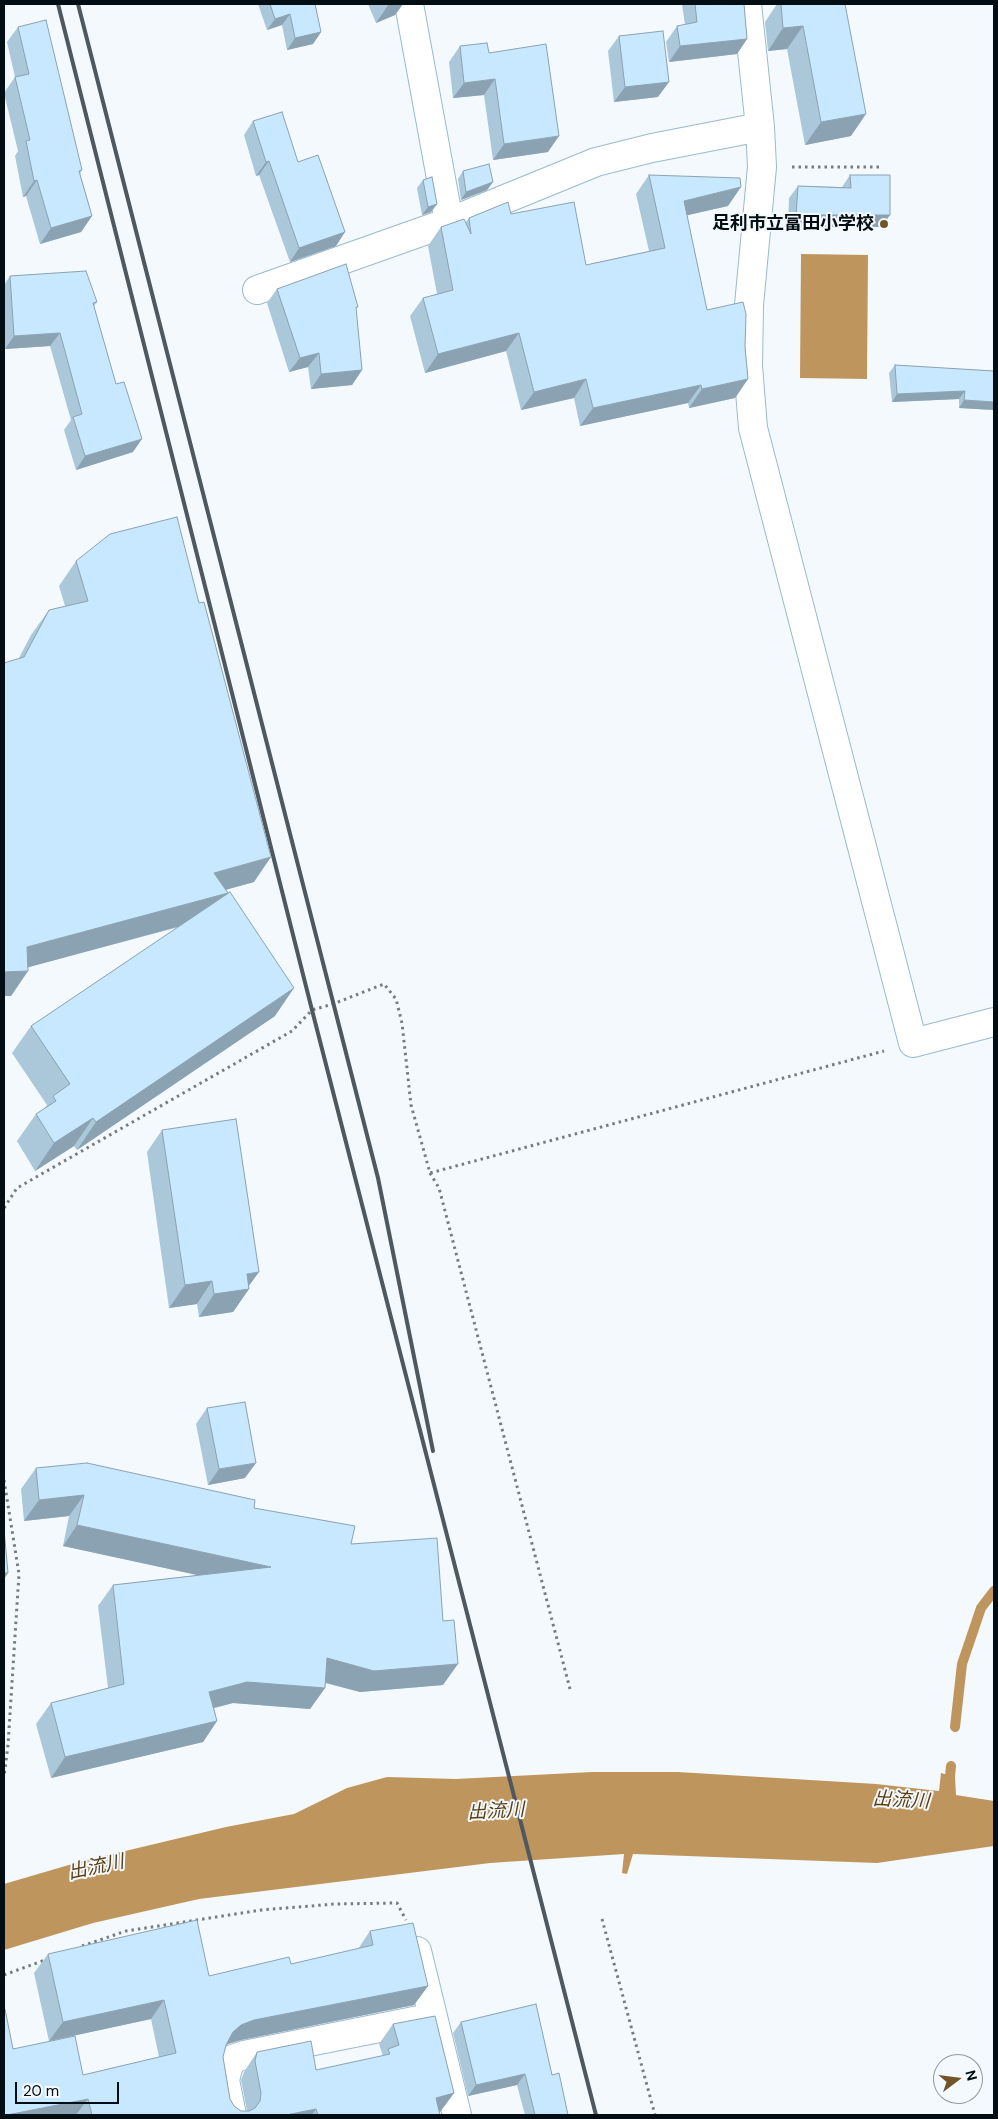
<!DOCTYPE html>
<meta charset="utf-8">
<style>
body{margin:0}
#map{position:relative;width:998px;height:2119px;overflow:hidden;background:#f3f9fd;font-family:"DM Sans",sans-serif}
canvas{display:block}
.frame{position:absolute;inset:0;border:5px solid #030d14;pointer-events:none}
.north{position:absolute;left:933px;top:2054px;width:50px;height:50px;box-sizing:border-box;background:#f3f9fd;border:1px solid #939ba0;border-radius:50%;rotate:75deg;font-size:14px;font-weight:700;line-height:20px;text-align:center;color:#030d14}
.north::after{content:'';display:block;margin:auto;width:18px;height:22px;background:#725429;clip-path:polygon(50% 0,100% 100%,50% 72%,0 100%)}
.scale{position:absolute;left:15px;top:2082px;width:104px;height:22px;box-sizing:border-box;border:2px solid #030d14;border-top:0;padding-left:6px;font-size:15px;line-height:18px;white-space:nowrap;color:#030d14;-webkit-text-stroke:4px #f3f9fd;paint-order:stroke}
</style>
<div id="map">
<canvas width="998" height="2119"></canvas>
<div class="frame"></div>
<div class="north">N</div>
<div class="scale">20 m</div>
</div>
<script>
const g = document.querySelector('canvas').getContext('2d');
g.lineJoin = 'round';
function fillPath(path, color) { g.fillStyle = color; g.fill(path, 'evenodd'); }
const poly = rows => new Path2D(rows.map(r => 'M' + r).join(''));
function trace(path, color, width, dash) { g.strokeStyle = color; g.lineWidth = width; g.lineCap = dash ? 'butt' : 'round'; g.setLineDash(dash || []); g.stroke(path); }
function write(font, color, halo, rows, align = 'center') {
  g.font = font + ' "DM Sans","Noto Sans JP",sans-serif'; g.lineWidth = 4; g.setLineDash([]); g.textBaseline = 'middle'; g.strokeStyle = halo; g.fillStyle = color; for (const [text, x, y, turn = 0] of rows) {
    g.save(); g.translate(x, y); g.rotate((+turn || 0) * Math.PI / 180); g.textAlign = isNaN(turn) ? turn : align; if (halo) g.strokeText(text, 0, 0); g.fillText(text, 0, 0); g.restore();
  }
}
fillPath(poly([
 [801,254,868,255,867,379,800,378],
 [592,1772,678,1772,876,1784,939,1791,941,1773,955,1777,956,1795,994,1801,994,1846,877,1863,633,1854,627,1874,622,1873,624,1854,490,1863,199,1899,93,1923,4,1950,4,1884,79,1862,226,1827,294,1814,347,1788,387,1777,456,1779]
]), '#be955d');
trace(poly([
 [955,1727,962,1664,981,1608,994,1591],
 [949,1787,951,1766]
]), '#be955d', 10);
const minor = poly([
 [409,4,449,222],
 [747,4,760,127,762,167,749,305,748,366,753,428,913,1043,994,1022],
 [257,290,449,222,596,162,652,148,760,127],
 [417,1951,457,2115],
 [232,2115,225,2080,228,2068,233,2059,244,2055,429,2018]
]);
trace(minor, '#9abacf', 30);
trace(poly([
 [792,167,880,167],
 [430,1173,439,1188,570,1689],
 [4,1208,17,1188,292,1031,312,1010,333,1004,384,984,396,999,402,1023,411,1105,430,1173,884,1051],
 [4,1480,19,1574,8,1745,4,1777],
 [602,1919,655,2115],
 [82,1946,126,1931,261,1910,335,1904,397,1903,406,1920],
 [4,1975,45,1960]
]), '#757d82', 3, [2.5, 4]);
trace(minor, '#fff', 28);
trace(poly([
 [58,4,312,1010,596,2115],
 [78,4,378,1178,433,1451]
]), '#4f585e', 4);
fillPath(poly([
 [258,4,315,4,321,32,313,44,287,50,282,25,267,30],
 [368,4,403,4,395,15,376,23],
 [682,4,744,4,747,39,737,54,669,62,666,42,677,26,685,25],
 [777,4,845,4,851,136,805,145,787,49,768,51,765,22],
 [18,27,82,170,80,174,92,216,81,232,40,244,26,196,23,197,15,156,18,151,4,93,15,77,7,42],
 [619,36,658,97,614,102,608,51],
 [460,46,489,53,548,152,493,160,484,95,453,98,449,62],
 [253,121,298,162,336,246,290,262,259,175,256,176,244,135],
 [463,171,493,182,487,190,461,200,458,179],
 [649,175,728,206,687,215,707,310,745,347,748,379,735,398,689,408,688,403,580,426,574,398,521,410,506,351,425,373,410,316,423,298,437,294,428,246,441,227,466,222,469,218,511,214,586,265,649,251,636,194],
 [850,175,890,215,881,227,788,227,789,198,798,186,842,187],
 [423,180,437,204,431,212,422,215,417,188],
 [10,276,97,302,94,306,133,452,76,470,64,430,71,420,50,346,5,349,4,336,4,285],
 [277,289,356,310,362,370,352,385,311,389,308,367,289,372,267,303],
 [895,365,994,371,994,410,959,408,959,399,892,402,889,373],
 [76,561,254,882,225,890,275,1016,77,1150,74,1146,35,1171,17,1141,36,1114,44,1109,47,1105,12,1053,31,1026,179,927,28,967,28,971,11,996,19,658,31,635,49,610,65,606,59,586],
 [162,1130,249,1286,249,1289,233,1312,199,1317,197,1304,169,1308,147,1152],
 [207,1408,245,1478,208,1485,196,1424],
 [36,1468,254,1508,351,1544,443,1685,360,1692,325,1683,325,1688,310,1709,233,1703,214,1708,217,1721,203,1742,51,1778,36,1724,51,1703,108,1688,98,1606,113,1585,198,1575,63,1546,69,1516,24,1521,21,1489],
 [370,1931,428,1986,414,2005,241,2040,228,2044,226,2046,223,2057,230,2099,234,2106,241,2111,247,2111,241,2080,244,2072,257,2052,316,2070,383,2056,379,2044,393,2024,454,2093,440,2112,439,2112,440,2115,4,2115,13,2049,83,2075,159,2057,151,2019,49,2041,34,1973,48,1954,209,1976,291,1964,358,1949],
 [461,2022,552,2075,568,2115,525,2115,517,2085,468,2096,453,2033]
]), '#abc8da');
fillPath(poly([
 [389,4,403,4,395,15,376,23],
 [290,14,282,25,267,30,275,19],
 [803,26,787,49,768,51,783,28],
 [321,32,313,44,287,50,295,38],
 [747,39,737,54,669,62,680,46],
 [495,79,484,95,453,98,464,83],
 [669,82,658,97,614,102,625,87],
 [866,114,851,136,805,145,821,122],
 [559,136,548,152,493,160,504,144],
 [269,161,259,175,256,176,266,162],
 [37,180,26,196,23,197,34,181],
 [493,182,487,190,461,200,466,192],
 [741,187,728,206,671,219,684,201],
 [437,204,431,212,422,215,428,207],
 [796,215,890,215,881,227,788,227],
 [92,216,81,232,40,244,51,228],
 [345,232,336,246,290,262,299,248],
 [60,333,50,346,5,349,14,336],
 [519,333,506,351,425,373,438,354],
 [319,353,308,367,289,372,300,358],
 [362,370,352,385,311,389,321,374],
 [586,379,574,398,521,410,534,392],
 [748,379,735,398,689,408,702,389],
 [701,385,688,403,580,426,593,408],
 [965,391,959,399,892,402,897,394],
 [964,400,994,402,994,410,959,408],
 [142,439,133,452,76,470,85,456],
 [271,857,254,882,196,898,214,873],
 [228,893,210,918,11,972,28,971,11,996,4,996,4,972,27,947],
 [294,988,275,1016,77,1150,96,1122],
 [93,1118,74,1146,35,1171,54,1143],
 [259,1272,246,1290,249,1289,233,1312,199,1317,214,1294,247,1274],
 [212,1281,197,1304,169,1308,185,1285],
 [256,1463,245,1478,208,1485,219,1469],
 [84,1495,69,1516,24,1521,39,1500],
 [77,1525,271,1567,257,1588,63,1546],
 [4,1573,8,1573,4,1579],
 [327,1658,458,1664,443,1685,360,1692,312,1679],
 [247,1682,325,1688,310,1709,233,1703,195,1713,209,1692],
 [217,1721,203,1742,51,1778,65,1757],
 [428,1986,414,2005,241,2040,228,2044,219,2051,233,2032,241,2025,254,2020],
 [164,2000,151,2019,49,2041,63,2022],
 [525,2074,517,2085,468,2096,476,2085],
 [454,2093,440,2112,429,2115,436,2098],
 [88,2099,76,2115,7,2115],
 [316,2109,312,2115,286,2115]
]), '#8ba2b2');
const building = poly([
 [270,4,315,4,321,32,295,38,290,14,275,19,270,4],
 [695,4,744,4,747,39,680,46,677,26,697,22,695,4],
 [781,4,845,4,866,114,821,122,803,26,783,28,781,4],
 [46,20,82,170,79,171,92,216,51,228,37,180,34,181,26,141,30,140,15,77,29,74,18,27,46,20],
 [663,31,669,82,625,87,619,36,663,31],
 [487,43,489,53,546,44,559,136,504,144,495,79,464,83,460,46,487,43],
 [282,112,298,162,318,155,345,232,299,248,269,161,266,162,253,121,282,112],
 [489,164,493,182,466,192,463,171,489,164],
 [649,175,740,178,741,187,684,201,707,310,743,302,746,314,745,347,748,379,702,389,701,385,593,408,586,379,534,392,519,333,438,354,423,298,453,290,441,227,464,219,471,234,469,218,508,202,511,214,574,202,586,265,665,248,649,175],
 [850,175,890,175,890,215,796,215,798,186,851,188,850,175],
 [432,177,437,204,428,207,423,180,432,177],
 [346,264,358,307,356,307,362,370,321,374,319,353,300,358,277,289,346,264],
 [86,271,97,302,93,303,116,384,124,382,142,439,85,456,73,417,82,414,60,333,14,336,10,276,86,271],
 [895,365,994,371,994,402,964,400,965,391,897,394,895,365],
 [177,517,199,603,204,602,271,857,214,873,228,893,27,947,28,971,4,972,4,663,24,657,49,610,88,601,76,561,110,534,177,517],
 [230,892,294,988,96,1122,93,1118,54,1143,36,1114,56,1101,53,1096,70,1084,31,1026,230,892],
 [236,1119,259,1272,247,1274,249,1289,214,1294,212,1281,185,1285,162,1130,236,1119],
 [245,1402,256,1463,219,1469,207,1408,245,1402],
 [87,1463,255,1500,254,1508,355,1526,351,1544,437,1538,443,1621,454,1620,458,1664,374,1671,327,1658,325,1688,247,1682,209,1692,217,1721,65,1757,51,1703,124,1684,113,1585,271,1567,77,1525,84,1495,39,1500,36,1468,87,1463],
 [4,1529,8,1573,4,1573,4,1529],
 [197,1920,209,1976,289,1957,291,1964,373,1945,370,1931,413,1923,428,1986,254,2020,241,2025,233,2032,226,2045,223,2057,230,2099,234,2106,241,2111,249,2111,255,2108,260,2101,261,2093,255,2061,257,2052,311,2041,316,2070,390,2054,388,2049,399,2045,393,2024,435,2016,454,2093,436,2098,440,2115,318,2115,316,2109,286,2115,92,2115,88,2099,7,2115,4,2115,4,2009,5,2009,13,2049,75,2036,83,2075,176,2053,164,2000,63,2022,48,1954,197,1920],
 [536,2004,552,2075,559,2073,568,2115,535,2115,525,2074,476,2085,461,2022,536,2004]
]);
fillPath(building, '#c7e8fe');
trace(building, '#8ba2b2', 1);
for (const [x, y, r, color] of [
 [884,224,5,"#725429"]
]) { const dot = new Path2D(); dot.arc(x, y, r, 0, 2 * Math.PI); g.fillStyle = color; g.fill(dot); trace(dot, '#f3f9fd', 2); }
write('bold 18px', '#030d14', '#f3f9fd', [
 ["足利市立富田小学校",874,224]
], 'right');
write('italic 19px', '#5b3e11', '#f3f9fd', [
 ["出流川",901,1801,3],
 ["出流川",496,1812,-3],
 ["出流川",96,1868,-12]
]);
</script>
